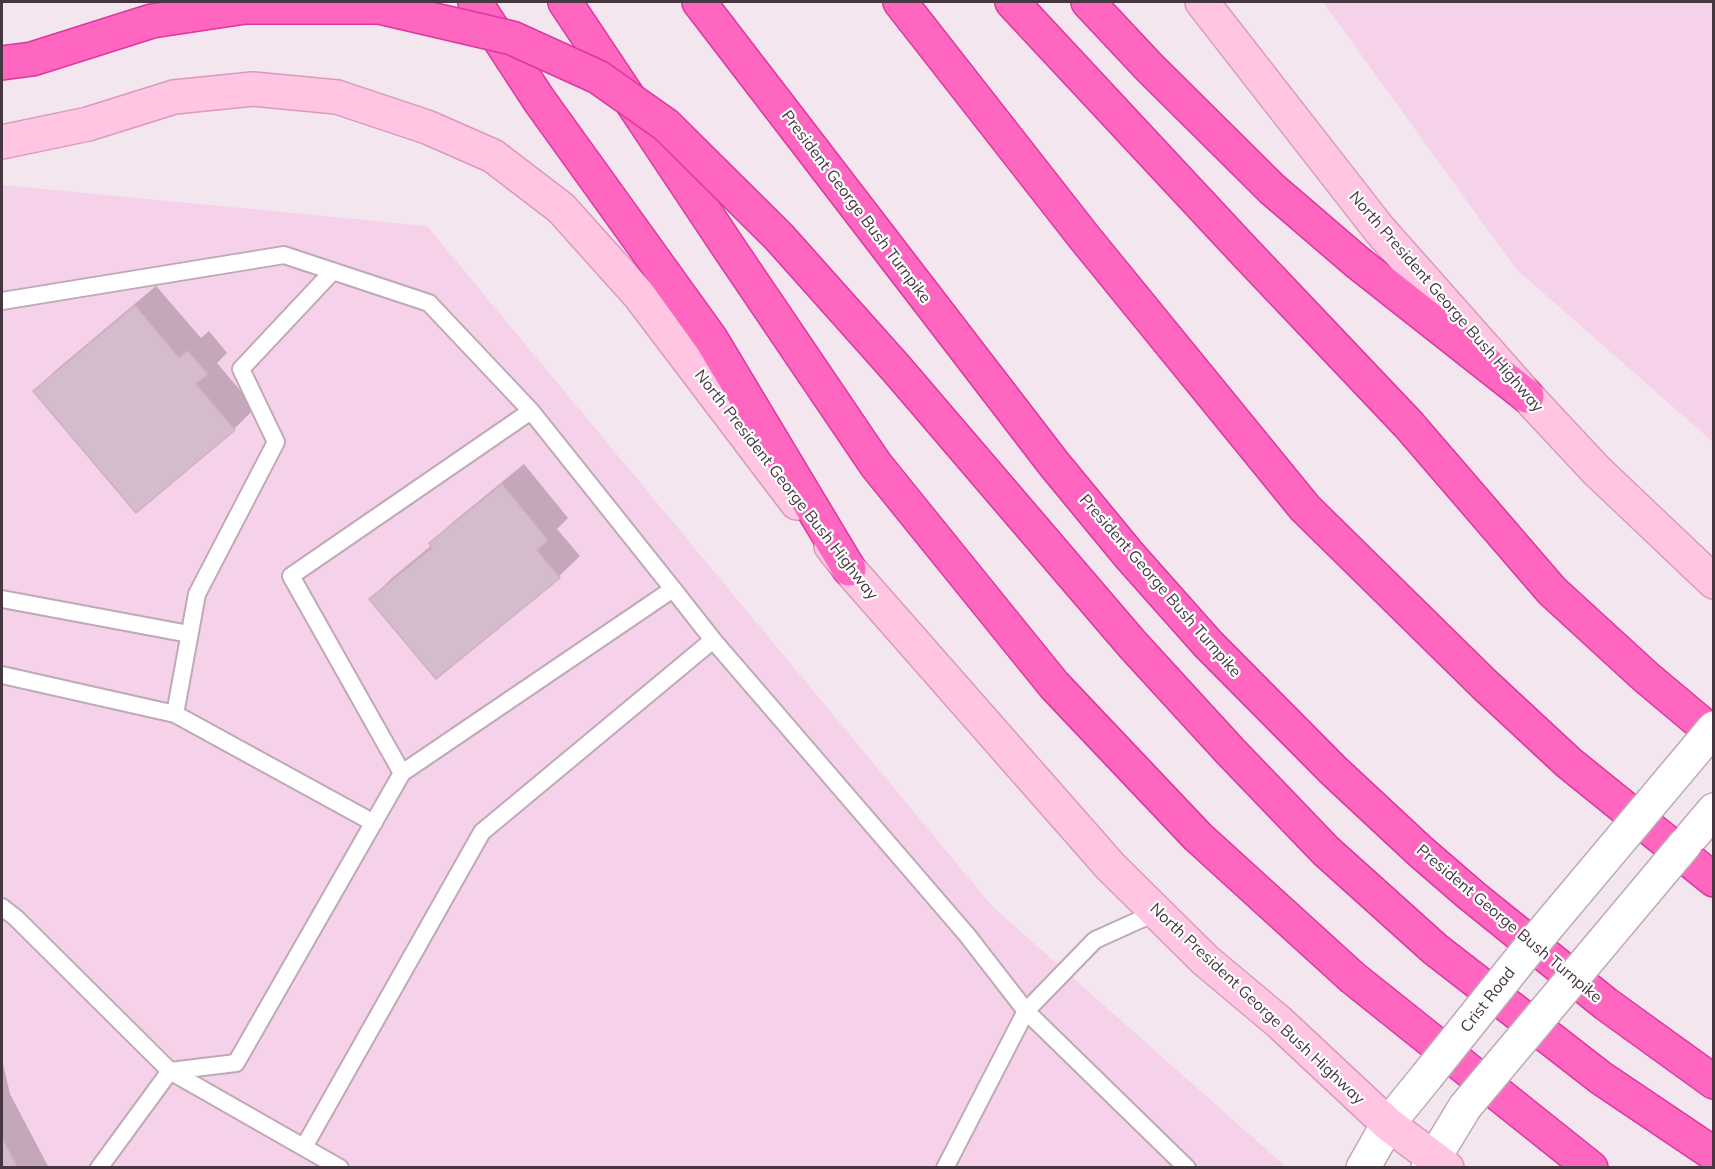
<!DOCTYPE html>
<style>
body{margin:0}
#map{position:relative;width:1715px;height:1169px;overflow:hidden;background:#f3e6ee;font-family:Mulish,sans-serif}
canvas{display:block}
.frame{position:absolute;inset:0;border:3px solid #463640;pointer-events:none}
</style>
<div id="map">
<canvas width="1715" height="1169"></canvas>
<div class="frame"></div>
</div>
<script>
const g = document.querySelector('canvas').getContext('2d');
g.lineJoin = 'round';
function fillPath(path, color) { g.fillStyle = color; g.fill(path, 'evenodd'); }
const poly = rows => new Path2D(rows.map(r => 'M' + r).join(''));
function trace(path, color, width, dash) { g.strokeStyle = color; g.lineWidth = width; g.lineCap = dash ? 'butt' : 'round'; g.setLineDash(dash || []); g.stroke(path); }
function write(font, color, halo, rows, align = 'center') {
  g.font = font + ' Mulish,sans-serif'; g.lineWidth = 4.5; g.setLineDash([]); g.textBaseline = 'middle'; g.strokeStyle = halo; g.fillStyle = color; for (const [text, x, y, turn = 0] of rows) {
    g.save(); g.translate(x, y); g.rotate((+turn || 0) * Math.PI / 180); g.textAlign = isNaN(turn) ? turn : align; if (halo) g.strokeText(text, 0, 0); g.fillText(text, 0, 0); g.restore();
  }
}
fillPath(poly([
 [1323,2,1713,2,1713,442,1516,269],
 [2,185,427,226,992,906,1286,1167,2,1167]
]), '#f5d1ea');
fillPath(poly([
 [156,286,201,338,209,331,227,353,217,363,255,408,234,429,35,391,56,370],
 [524,464,568,518,557,529,580,556,559,576,436,677,371,599,392,578,432,545,431,543,452,523],
 [2,1060,10,1094,49,1168,2,1168]
]), '#0003');
const building = poly([
 [135,305,179,358,188,351,208,374,196,384,235,430,136,513,33,391,135,305],
 [502,484,548,540,537,550,560,578,436,679,369,599,432,548,429,543,502,484],
 [2,1138,18,1168,2,1168,2,1138]
]);
fillPath(building, '#d5bccc');
trace(building, '#d0afc4', 1.5);
const service = poly([
 [333,271,241,369,276,442,197,594,175,714,374,823],
 [2,301,284,255,429,303,531,411],
 [673,589,713,640],
 [2,599,189,634],
 [2,675,175,714],
 [2,907,16,918,170,1071,99,1168],
 [170,1071,236,1063,402,773,673,589,531,411,291,576,402,773],
 [170,1071,340,1168],
 [304,1147,482,832,713,640,967,935,1026,1011,1187,1168],
 [945,1168,1026,1011,1095,940,1157,912]
]);
const tertiary = poly([
 [1686,843,1714,810],
 [1363,1168,1388,1124,1427,1076],
 [1428,1168,1465,1107]
]);
const secondary = poly([
 [1202,2,1379,229,1527,396,1596,470,1714,582],
 [2,142,88,124,174,97,253,89,337,97,427,127,493,156,561,208,640,296,797,503],
 [831,546,849,569,1110,866,1205,960,1279,1022,1388,1124,1447,1168]
]);
const motorway = poly([
 [475,2,539,100,711,339,849,569],
 [565,2,731,251,876,465,1054,685,1198,837,1353,978,1591,1168],
 [699,2,1054,464,1129,555,1208,644,1334,771,1421,852,1472,896,1606,1004,1714,1082],
 [900,2,1084,237,1305,508,1484,684,1569,763,1714,880],
 [1012,2,1244,251,1409,425,1552,591,1647,678,1714,734],
 [1088,2,1149,67,1272,189,1357,262,1527,396],
 [2,63,32,59,152,21,245,7],
 [895,367,1132,644,1230,751,1326,851,1435,949,1601,1078,1714,1154]
]);
trace(service, '#bfa9b6', 20);
trace(tertiary, '#bfa9b6', 36);
trace(secondary, '#da9abb', 36);
trace(motorway, '#de369f', 36);
trace(service, '#fff', 16);
trace(tertiary, '#fff', 33);
trace(secondary, '#ffc5e2', 33);
trace(motorway, '#fe66c0', 33);
const tertiaryBridge = poly([
 [1427,1076,1527,951,1714,728],
 [1465,1107,1686,843]
]);
const motorwayBridge = poly([
 [245,7,379,7,512,38,598,77,666,125,779,237,895,367]
]);
trace(tertiaryBridge, '#bfa9b6', 36, []);
trace(motorwayBridge, '#de369f', 36, []);
trace(tertiaryBridge, '#fff', 33);
trace(motorwayBridge, '#fe66c0', 33);
write('16px', '#463640', '#fff', [
 ["President George Bush Turnpike",856,207,53],
 ["North President George Bush Highway",1446,302,49],
 ["North President George Bush Highway",786,485,52],
 ["President George Bush Turnpike",1160,586,49],
 ["President George Bush Turnpike",1509,924,40],
 ["Crist Road",1488,1000,-52],
 ["North President George Bush Highway",1257,1004,43]
]);
</script>
